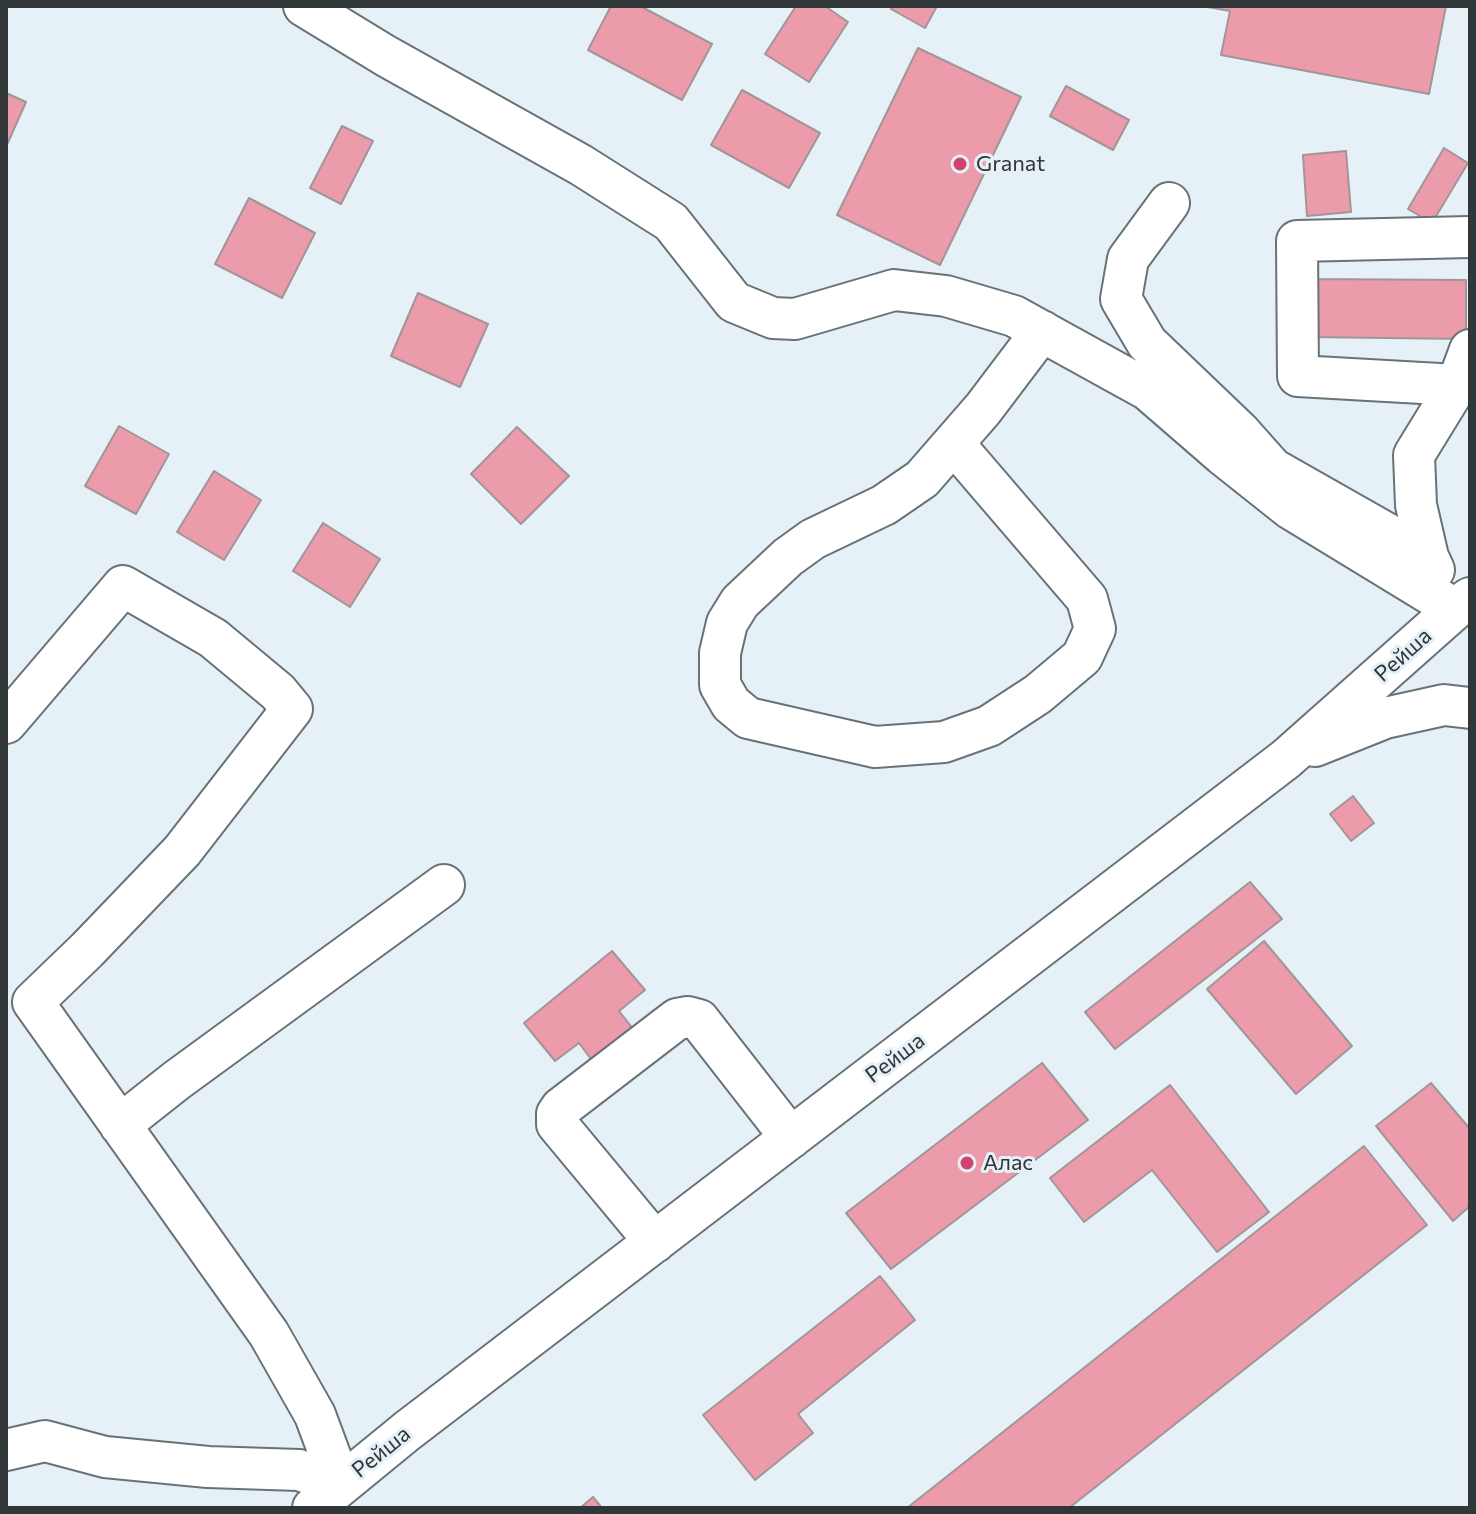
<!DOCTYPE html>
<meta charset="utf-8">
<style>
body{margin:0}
#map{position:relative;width:1476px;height:1514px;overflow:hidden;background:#e5f0f7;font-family:Commissioner,sans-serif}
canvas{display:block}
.frame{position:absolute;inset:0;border:8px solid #313638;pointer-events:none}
</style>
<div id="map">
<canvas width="1476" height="1514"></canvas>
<div class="frame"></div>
</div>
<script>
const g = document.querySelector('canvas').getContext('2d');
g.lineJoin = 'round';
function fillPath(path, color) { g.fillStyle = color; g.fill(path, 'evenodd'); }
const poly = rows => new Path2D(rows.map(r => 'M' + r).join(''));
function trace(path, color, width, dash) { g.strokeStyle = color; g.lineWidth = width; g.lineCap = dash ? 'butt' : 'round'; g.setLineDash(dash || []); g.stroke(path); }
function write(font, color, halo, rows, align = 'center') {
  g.font = font + ' Commissioner,sans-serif'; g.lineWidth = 6; g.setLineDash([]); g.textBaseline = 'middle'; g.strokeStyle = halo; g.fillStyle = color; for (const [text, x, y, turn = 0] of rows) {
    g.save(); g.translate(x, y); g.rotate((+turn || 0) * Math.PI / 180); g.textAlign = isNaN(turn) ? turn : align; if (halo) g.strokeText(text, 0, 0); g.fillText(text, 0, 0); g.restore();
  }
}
const building = poly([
 [611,6,640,6,712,44,682,100,588,50,611,6],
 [796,6,825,6,848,22,809,82,765,54,796,6],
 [893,6,937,6,925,28,891,9,893,6],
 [1202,6,1446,6,1429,94,1221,55,1230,11,1202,6],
 [918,48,1021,97,940,265,837,215,918,48],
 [1066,86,1129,120,1113,150,1050,116,1066,86],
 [742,90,820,133,789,188,711,145,742,90],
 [6,93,26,102,6,147,6,93],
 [342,126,373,141,341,204,310,188,342,126],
 [1444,148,1468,163,1432,223,1408,209,1444,148],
 [1346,151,1351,212,1307,216,1303,155,1346,151],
 [249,198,315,233,282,298,215,264,249,198],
 [1306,279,1466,280,1466,339,1305,337,1306,279],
 [418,293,488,324,460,387,391,356,418,293],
 [119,426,169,454,136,514,85,486,119,426],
 [517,427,569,476,521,524,471,474,517,427],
 [214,471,261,500,224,560,177,532,214,471],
 [323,523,380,559,350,607,293,571,323,523],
 [1353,796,1374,823,1351,841,1330,814,1353,796],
 [1250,882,1282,919,1115,1049,1085,1012,1250,882],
 [1264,941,1352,1046,1296,1094,1207,989,1264,941],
 [612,951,645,990,619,1011,634,1030,594,1063,579,1043,555,1061,524,1023,612,951],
 [1042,1063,1088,1120,891,1269,846,1213,1042,1063],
 [1431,1083,1470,1129,1470,1206,1453,1221,1376,1126,1431,1083],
 [1170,1085,1269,1212,1217,1252,1152,1170,1084,1222,1050,1178,1170,1085],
 [1364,1146,1427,1225,1069,1508,907,1508,1364,1146],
 [880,1276,915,1320,798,1414,813,1433,755,1480,703,1415,880,1276],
 [593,1497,602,1508,580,1508,593,1497]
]);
fillPath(building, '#ec9bab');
trace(building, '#a29597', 2);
const minor = poly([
 [304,6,386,56,581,165,671,222,734,302,773,318,795,319,894,290,946,296,1014,316,1148,390,1223,455,1291,509,1455,609],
 [1169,203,1128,259,1121,299,1147,343,1241,433,1273,469,1428,557],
 [1457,385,1298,376,1297,241,1470,237],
 [954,444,1087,599,1095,629,1082,657,1038,694,989,726,944,742,875,747,748,718,731,704,720,685,720,653,727,623,740,602,788,557,813,539,884,505,922,479,983,409,1042,331],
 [1434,570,1428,557,1416,505,1414,455,1457,385,1470,350],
 [6,723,123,586,213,638,278,692,292,709,182,851,87,950,33,1002,269,1334,315,1415,341,1485],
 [1315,746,1385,718,1444,705,1470,708],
 [120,1125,177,1080,444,885],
 [655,1242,557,1124,557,1114,561,1108,677,1019,688,1017,699,1020,791,1138],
 [6,1450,45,1441,105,1457,208,1467,299,1470,341,1485],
 [313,1508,407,1431,1286,759,1455,609,1470,598]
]);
trace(minor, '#687278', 44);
trace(minor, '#fff', 40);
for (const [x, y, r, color] of [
 [960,164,8,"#d1426c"],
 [967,1163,8,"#d1426c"]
]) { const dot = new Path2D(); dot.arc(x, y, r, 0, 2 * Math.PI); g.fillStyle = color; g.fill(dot); trace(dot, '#e5f0f7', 3); }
write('22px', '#313638', '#e5f0f7', [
 ["Granat",976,164],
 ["Алас",983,1163]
], 'left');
write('22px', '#313638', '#e5f0f7', [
 ["Рейша",1403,655,-42],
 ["Рейша",895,1058,-37],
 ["Рейша",381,1452,-39]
]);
</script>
